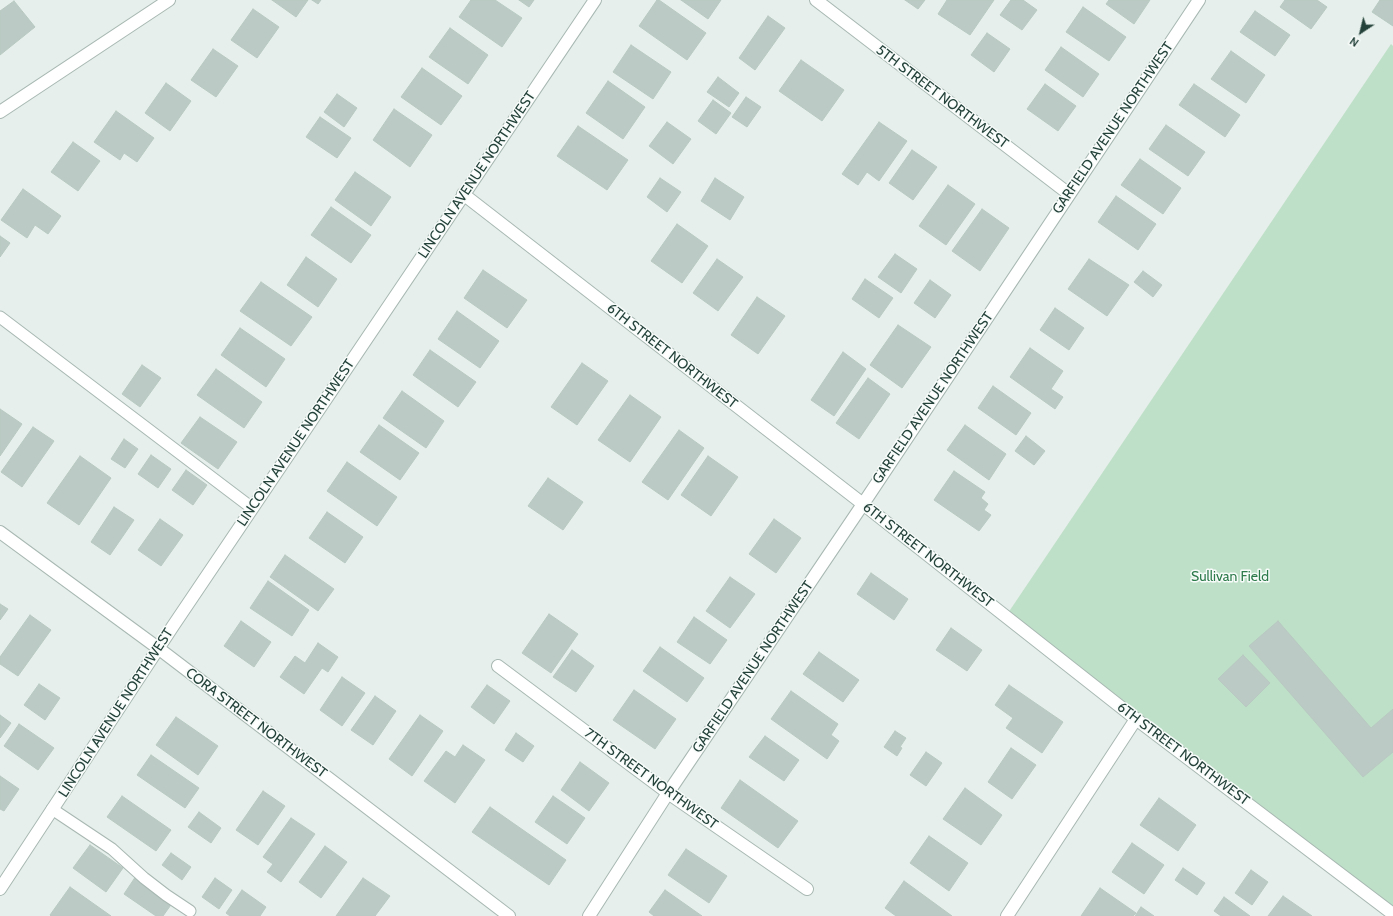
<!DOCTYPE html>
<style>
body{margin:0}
#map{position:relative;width:1393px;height:916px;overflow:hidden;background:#e6efeb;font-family:Cabin,sans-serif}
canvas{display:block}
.north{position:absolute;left:1341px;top:12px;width:40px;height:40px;-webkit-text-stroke:3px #f7fbf9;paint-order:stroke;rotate:215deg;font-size:11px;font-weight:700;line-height:16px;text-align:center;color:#24423a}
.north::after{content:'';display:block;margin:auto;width:14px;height:18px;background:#24423a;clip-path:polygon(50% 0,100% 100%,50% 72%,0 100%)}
</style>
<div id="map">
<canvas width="1393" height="916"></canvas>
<div class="north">N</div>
</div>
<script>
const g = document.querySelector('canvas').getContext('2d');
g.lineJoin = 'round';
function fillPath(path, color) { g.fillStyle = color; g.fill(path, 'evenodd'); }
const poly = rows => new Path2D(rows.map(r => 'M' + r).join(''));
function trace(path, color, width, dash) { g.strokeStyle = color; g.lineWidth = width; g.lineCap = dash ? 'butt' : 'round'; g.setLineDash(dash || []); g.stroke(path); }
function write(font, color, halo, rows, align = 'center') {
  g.font = font + ' Cabin,sans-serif'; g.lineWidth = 3; g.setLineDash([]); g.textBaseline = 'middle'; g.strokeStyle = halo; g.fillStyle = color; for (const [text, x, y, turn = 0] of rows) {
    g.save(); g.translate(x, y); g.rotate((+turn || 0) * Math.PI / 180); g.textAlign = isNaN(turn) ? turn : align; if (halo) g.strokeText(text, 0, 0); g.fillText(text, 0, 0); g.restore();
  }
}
fillPath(poly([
 [1391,44,1393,46,1393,909,1008,613]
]), '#bfe0c8');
const building = poly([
 [272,0,308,0,296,17,272,0],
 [312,0,321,0,318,4,312,0],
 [471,0,495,0,522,18,502,47,459,17,471,0],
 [519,0,534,0,529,7,519,0],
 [657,0,659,0,706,33,687,60,639,26,657,0],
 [681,0,721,0,708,19,681,0],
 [905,0,925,0,918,9,905,0],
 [947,0,994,0,970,35,938,14,947,0],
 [1011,0,1023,0,1037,10,1022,30,1000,15,1011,0],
 [1109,0,1150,0,1134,24,1106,4,1109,0],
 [1285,0,1317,0,1327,7,1311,29,1280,7,1285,0],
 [1380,0,1393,0,1393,26,1372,12,1380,0],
 [14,1,35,27,0,55,0,11,14,1],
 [1083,7,1126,37,1109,61,1066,32,1083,7],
 [253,9,279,27,257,58,231,40,253,9],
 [1255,11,1290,35,1275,56,1240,32,1255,11],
 [768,16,785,28,755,70,739,58,768,16],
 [450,28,488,55,468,84,429,57,450,28],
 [987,33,1010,49,994,72,971,55,987,33],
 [631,45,671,72,653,99,613,72,631,45],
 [1061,47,1099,74,1083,97,1045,70,1061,47],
 [213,49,238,66,216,97,191,80,213,49],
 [1231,51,1265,75,1246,103,1211,79,1231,51],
 [801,60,844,90,822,121,779,91,801,60],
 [422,68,462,96,441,125,401,97,422,68],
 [718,77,739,93,729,107,707,92,718,77],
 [608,81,645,107,623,139,586,113,608,81],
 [166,83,191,101,170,131,145,113,166,83],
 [1045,84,1076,106,1058,131,1027,109,1045,84],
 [1194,84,1240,115,1225,137,1179,105,1194,84],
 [337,94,357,108,344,127,324,112,337,94],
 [746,97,761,107,747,127,732,117,746,97],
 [713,100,731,113,716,134,698,121,713,100],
 [394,109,432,135,410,167,373,140,394,109],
 [116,111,154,138,137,162,124,153,120,160,94,142,116,111],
 [320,117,351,138,337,158,306,137,320,117],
 [667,122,691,139,673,164,649,146,667,122],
 [879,122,907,141,879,181,867,172,858,185,842,174,879,122],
 [1166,125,1205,152,1188,176,1149,149,1166,125],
 [578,126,628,160,607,190,557,156,578,126],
 [73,142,100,161,78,191,51,172,73,142],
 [912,150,937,167,913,200,889,183,912,150],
 [1140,159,1181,188,1163,214,1121,185,1140,159],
 [355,172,391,197,371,226,335,200,355,172],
 [660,178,681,192,667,212,647,197,660,178],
 [715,178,744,197,730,220,701,201,715,178],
 [948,185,975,204,946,245,919,226,948,185],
 [23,189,61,216,48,234,35,225,27,238,1,220,23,189],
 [1116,196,1156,224,1138,250,1098,222,1116,196],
 [331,207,371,235,351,263,311,235,331,207],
 [982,209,1009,228,980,271,952,251,982,209],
 [677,224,708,246,682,283,651,261,677,224],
 [0,236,10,243,0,257,0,236],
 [895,254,917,269,901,293,878,277,895,254],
 [306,257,337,279,318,307,287,285,306,257],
 [717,259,743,277,718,311,693,293,717,259],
 [1089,259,1129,285,1107,316,1068,289,1089,259],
 [483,270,527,300,507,328,464,298,483,270],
 [1143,271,1162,285,1153,297,1134,282,1143,271],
 [865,279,893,298,879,318,852,299,865,279],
 [930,280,951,295,935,318,914,303,930,280],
 [261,282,312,317,291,346,240,311,261,282],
 [757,297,785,316,758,354,731,335,757,297],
 [1055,308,1084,328,1069,350,1040,330,1055,308],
 [457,311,499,341,480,368,438,339,457,311],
 [898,325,931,347,902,388,870,365,898,325],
 [240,328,285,359,266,387,221,355,240,328],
 [1030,348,1063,371,1051,389,1063,397,1055,409,1010,377,1030,348],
 [430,350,476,382,458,407,413,375,430,350],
 [843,352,866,369,834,416,811,400,843,352],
 [582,363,608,381,577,425,551,407,582,363],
 [142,365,161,378,140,407,122,394,142,365],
 [216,369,262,402,244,428,197,395,216,369],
 [868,378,890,394,859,439,836,423,868,378],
 [993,386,1031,413,1016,435,978,408,993,386],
 [402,391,444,421,426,448,383,418,402,391],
 [630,395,661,417,630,462,598,440,630,395],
 [0,409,22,424,0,456,0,409],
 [200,417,237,442,218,469,181,443,200,417],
 [379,425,419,453,400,480,360,452,379,425],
 [965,425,1006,454,989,480,947,450,965,425],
 [33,427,54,441,22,487,1,472,33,427],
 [679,430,704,448,668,500,642,482,679,430],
 [1026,436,1045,451,1034,465,1015,451,1026,436],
 [124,439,138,449,125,468,111,459,124,439],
 [151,455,171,469,158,488,138,474,151,455],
 [80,456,111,478,79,525,47,503,80,456],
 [708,456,738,477,711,516,681,495,708,456],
 [347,462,397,497,377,526,327,491,347,462],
 [186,470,207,485,193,505,172,490,186,470],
 [954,471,985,492,981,498,988,504,984,510,991,515,979,531,934,500,954,471],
 [548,478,583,502,563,530,528,506,548,478],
 [114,507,134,520,110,555,91,542,114,507],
 [327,512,363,537,345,563,309,538,327,512],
 [160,519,183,535,161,566,138,550,160,519],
 [774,519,801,538,776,573,749,554,774,519],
 [285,555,334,589,318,611,270,577,285,555],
 [871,573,908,599,894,620,857,594,871,573],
 [730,577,755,594,730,628,706,611,730,577],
 [268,581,309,610,292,636,250,608,268,581],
 [0,604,8,609,0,620,0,604],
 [549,614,578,634,551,673,522,653,549,614],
 [30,615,51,630,18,676,0,664,0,657,30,615],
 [694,617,727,640,710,664,677,642,694,617],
 [241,621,271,642,254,667,224,646,241,621],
 [1278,621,1371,728,1393,709,1393,752,1363,777,1249,646,1278,621],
 [951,628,982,650,967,671,936,650,951,628],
 [318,643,338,657,328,672,322,668,304,694,280,677,295,656,305,663,318,643],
 [660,647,704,678,687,702,643,671,660,647],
 [572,650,594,666,576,692,553,677,572,650],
 [819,652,859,680,843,702,803,674,819,652],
 [1243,655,1270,683,1246,707,1218,679,1243,655],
 [342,677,365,693,342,726,320,710,342,677],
 [39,684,60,698,45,720,24,705,39,684],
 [487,685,510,701,494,724,471,707,487,685],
 [1009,685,1063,722,1042,753,1006,728,1013,718,995,705,1009,685],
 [634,690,676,719,655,749,613,720,634,690],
 [791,691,838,724,831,735,839,741,827,759,771,719,791,691],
 [375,696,396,711,373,745,351,730,375,696],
 [0,715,11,723,0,738,0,715],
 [420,715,443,731,412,776,389,759,420,715],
 [176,717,218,746,198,775,156,745,176,717],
 [19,724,54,748,38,770,4,746,19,724],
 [895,731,906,738,900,747,902,748,897,756,884,747,895,731],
 [516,733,534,746,523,762,505,750,516,733],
 [765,736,799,760,784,781,749,757,765,736],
 [463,745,485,760,455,803,424,781,446,751,455,757,463,745],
 [1011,748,1036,765,1012,799,988,782,1011,748],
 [926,752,942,763,926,786,910,775,926,752],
 [151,755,199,788,185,808,137,775,151,755],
 [580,762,609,783,589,811,561,790,580,762],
 [0,776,19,789,4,811,0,809,0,776],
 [740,780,798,821,778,848,721,808,740,780],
 [965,788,1002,815,981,845,943,819,965,788],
 [263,791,285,806,258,845,236,830,263,791],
 [122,796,171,830,156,851,107,817,122,796],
 [553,796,585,818,567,844,535,822,553,796],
 [1159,798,1196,825,1178,851,1140,825,1159,798],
 [490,807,566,860,549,885,472,832,490,807],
 [199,812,221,828,211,843,188,827,199,812],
 [291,818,315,834,281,882,267,872,273,864,263,857,291,818],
 [929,836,968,863,949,891,910,863,929,836],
 [1132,843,1164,865,1144,894,1112,872,1132,843],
 [90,845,123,868,106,892,73,868,90,845],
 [325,846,347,862,321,898,299,882,325,846],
 [686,849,727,876,709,903,668,875,686,849],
 [171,853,191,867,182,880,162,865,171,853],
 [1183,868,1205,883,1197,895,1175,880,1183,868],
 [1251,870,1268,882,1252,905,1235,893,1251,870],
 [136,876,173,902,163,916,156,916,124,894,136,876],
 [215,878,232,890,219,909,202,897,215,878],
 [363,878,390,896,375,916,336,916,363,878],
 [904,881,952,916,896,916,885,908,904,881],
 [70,887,111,916,51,916,50,915,70,887],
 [1100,888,1136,913,1133,916,1081,916,1100,888],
 [242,890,266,907,260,916,230,916,226,913,242,890],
 [665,890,702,916,654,916,649,912,665,890],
 [1283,896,1312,916,1268,916,1283,896],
 [1224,897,1250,916,1221,916,1214,911,1224,897],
 [1141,907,1154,916,1135,916,1141,907]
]);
fillPath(building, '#bbcac4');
trace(building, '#b8c9c2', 1);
const service = poly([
 [0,317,252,508],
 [52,809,112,849,144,878,166,895,190,911]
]);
const minor = poly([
 [816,0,1069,194],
 [0,112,169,0],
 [463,194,863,504,1136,719,1393,914],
 [0,532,158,648,509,916],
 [498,666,668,793,807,889],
 [0,889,173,626,595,0],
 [589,916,668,793,863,504,1199,0],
 [1007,916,1136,719]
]);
trace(service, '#a8b8b2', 13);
trace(minor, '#a8b8b2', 14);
trace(service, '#fff', 11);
trace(minor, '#fff', 12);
write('14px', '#24423a', '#f7fbf9', [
 ["5TH STREET NORTHWEST",942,97,37],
 ["GARFIELD AVENUE NORTHWEST",1113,128,-56],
 ["LINCOLN AVENUE NORTHWEST",477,175,-56],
 ["6TH STREET NORTHWEST",672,356,38],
 ["GARFIELD AVENUE NORTHWEST",933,398,-56],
 ["LINCOLN AVENUE NORTHWEST",296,443,-56],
 ["6TH STREET NORTHWEST",928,555,38],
 ["GARFIELD AVENUE NORTHWEST",753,667,-56],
 ["LINCOLN AVENUE NORTHWEST",116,713,-57],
 ["CORA STREET NORTHWEST",256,723,37],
 ["6TH STREET NORTHWEST",1183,754,37],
 ["7TH STREET NORTHWEST",651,779,36]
]);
write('14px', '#2d7a4b', '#f7fbf9', [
 ["Sullivan Field",1230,577]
]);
</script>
